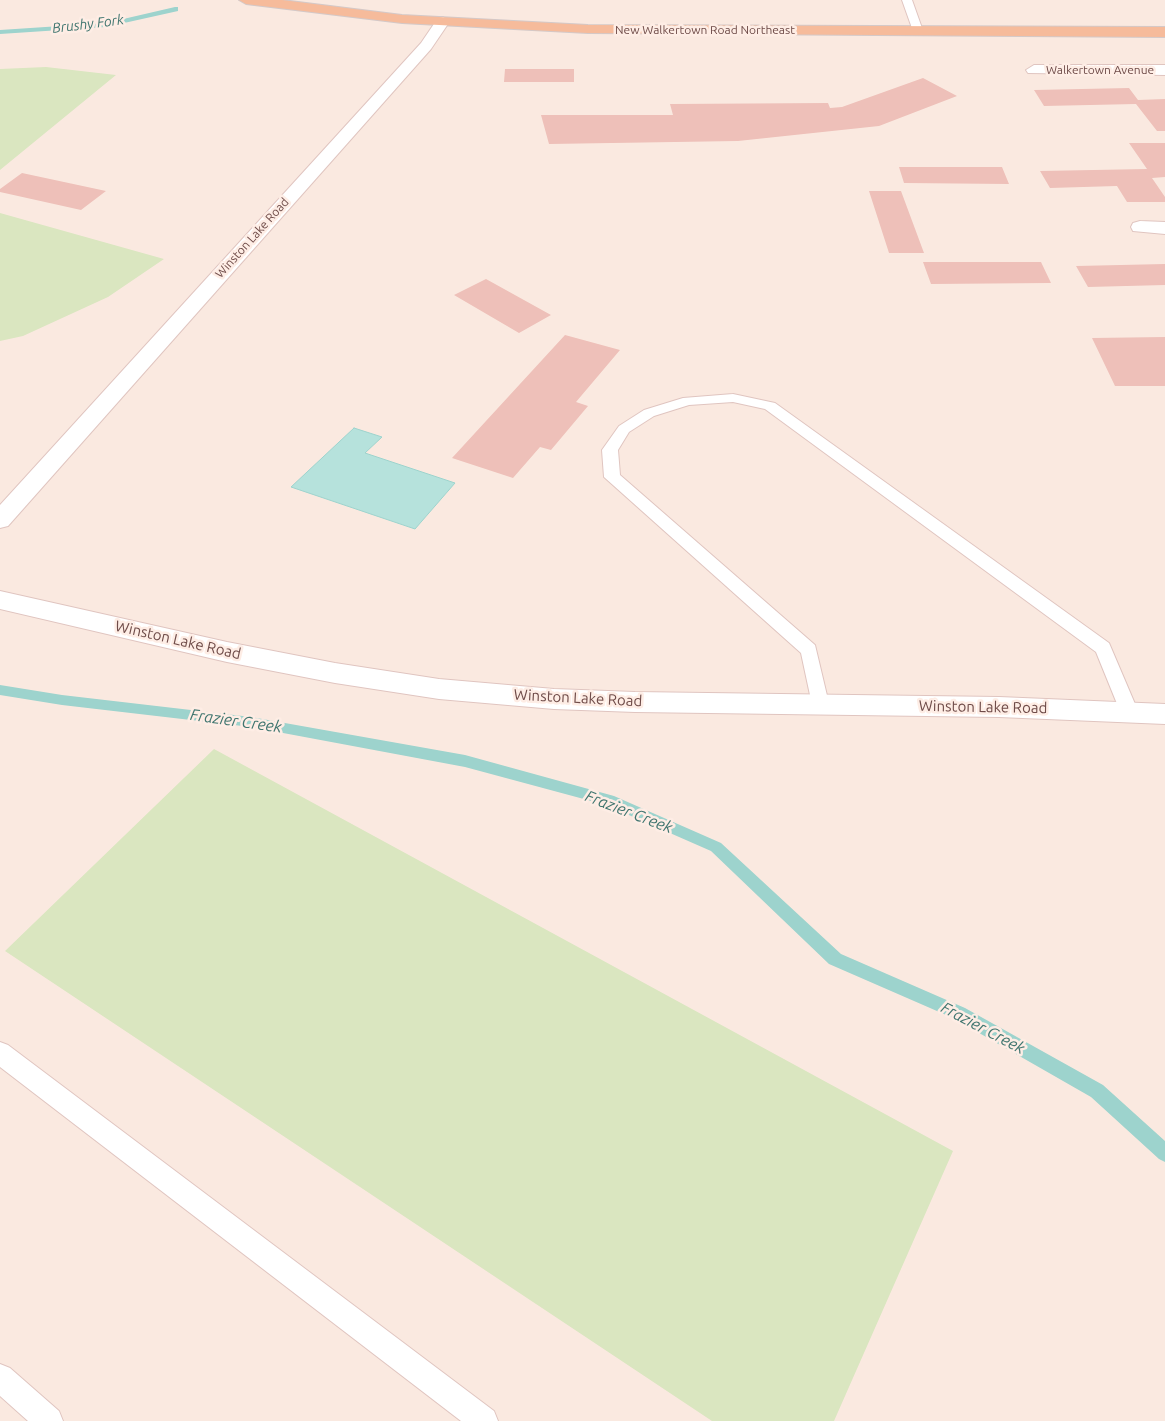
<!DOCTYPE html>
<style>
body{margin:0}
canvas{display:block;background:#fae9e0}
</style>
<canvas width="1165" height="1421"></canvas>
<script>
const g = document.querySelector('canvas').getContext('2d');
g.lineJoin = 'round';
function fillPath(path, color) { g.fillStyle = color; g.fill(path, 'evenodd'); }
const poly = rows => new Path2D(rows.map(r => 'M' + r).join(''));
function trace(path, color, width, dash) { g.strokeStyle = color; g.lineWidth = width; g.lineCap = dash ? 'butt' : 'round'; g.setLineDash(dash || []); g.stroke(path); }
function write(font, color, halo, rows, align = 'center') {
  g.font = font + ' Ubuntu,sans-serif'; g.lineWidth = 5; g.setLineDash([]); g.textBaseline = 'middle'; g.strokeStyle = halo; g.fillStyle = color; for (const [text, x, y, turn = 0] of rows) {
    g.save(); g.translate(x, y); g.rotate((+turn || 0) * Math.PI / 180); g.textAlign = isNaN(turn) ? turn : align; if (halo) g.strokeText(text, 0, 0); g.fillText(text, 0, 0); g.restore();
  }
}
fillPath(poly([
 [46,67,116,75,0,170,0,69],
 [0,213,164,259,108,297,23,336,0,341],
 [214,749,953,1151,834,1421,712,1421,5,951]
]), '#dae6c0');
const water = poly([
 [354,428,382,437,365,453,455,483,415,529,291,487,354,428]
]);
fillPath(water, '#b6e2dc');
trace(water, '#9dd3cd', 1);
fillPath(poly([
 [175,7,178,7,178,11,106,27,0,34,0,30,106,23,175,7],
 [0,685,62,695,251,717,465,755,614,796,721,843,841,954,965,1008,1103,1085,1165,1141,1165,1162,1159,1159,1091,1097,953,1018,829,964,711,851,606,805,465,767,251,727,62,705,0,695,0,685]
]), '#9dd3cd');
fillPath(poly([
 [505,69,574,69,574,82,504,82],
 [923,78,957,96,879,126,738,141,549,144,541,115,673,115,670,104,828,103,830,108,842,107],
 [1129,88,1138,100,1165,99,1165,131,1157,131,1136,104,1044,106,1034,90],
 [1129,143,1165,143,1165,177,1152,178,1165,197,1165,202,1127,202,1117,186,1050,188,1040,171,1147,169],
 [899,167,1002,167,1009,184,904,183],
 [22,173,106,191,81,210,0,192,0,189],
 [869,191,901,191,924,253,889,253],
 [923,262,1041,262,1051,283,931,284],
 [1165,264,1165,285,1088,287,1076,266],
 [486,279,551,315,519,333,454,295],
 [565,335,620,350,576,402,588,406,551,450,540,447,513,478,452,458],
 [1165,337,1165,386,1115,386,1092,338]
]), '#eec0b9');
const service = poly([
 [902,0,912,0,923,31,922,33,913,31,902,0],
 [733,394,775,403,1109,643,1138,711,1136,716,1129,718,1122,716,1096,652,765,409,733,402,689,405,654,416,629,432,618,450,620,475,815,645,829,704,827,709,820,711,813,709,801,653,604,477,602,450,619,426,644,410,683,398,733,394],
 [0,1042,8,1045,494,1411,498,1421,461,1421,0,1067,0,1042],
 [0,1364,10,1368,59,1411,63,1421,28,1421,0,1396,0,1364]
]);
const minor = poly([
 [1034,65,1165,65,1165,75,1028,73,1026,70,1034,65],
 [1140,221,1165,222,1165,234,1133,231,1131,227,1133,223,1140,221],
 [0,591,227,642,335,663,439,679,554,689,635,692,999,697,1165,704,1165,724,999,717,635,712,554,709,439,699,335,683,227,662,0,609,0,591]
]);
const tertiary = poly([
 [443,17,450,21,431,49,8,526,0,528,0,505,421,43,438,18,443,17]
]);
const primary = poly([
 [239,0,282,0,402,15,588,25,1165,27,1165,37,588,33,402,23,246,4,239,0]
]);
trace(service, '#e0c5c0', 2);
trace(minor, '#e0c5c0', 2);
trace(tertiary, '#e0c5c0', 2);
trace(primary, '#d4c9c8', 2);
fillPath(service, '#fff');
fillPath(minor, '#fff');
fillPath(tertiary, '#fff');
fillPath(primary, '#f6bb9b');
write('12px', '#6f4c49', '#feede5', [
 ["New Walkertown Road Northeast",705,30],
 ["Walkertown Avenue",1100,70],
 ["Winston Lake Road",252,238,-48]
]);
write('italic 14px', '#3f756f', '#feede5', [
 ["Brushy Fork",88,24,-7]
]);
write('15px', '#6f4c49', '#feede5', [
 ["Winston Lake Road",178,640,13],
 ["Winston Lake Road",578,698,3],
 ["Winston Lake Road",983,707,1]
]);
write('italic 16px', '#3f756f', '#feede5', [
 ["Frazier Creek",236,721,8],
 ["Frazier Creek",629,812,21],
 ["Frazier Creek",983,1028,28]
]);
</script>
